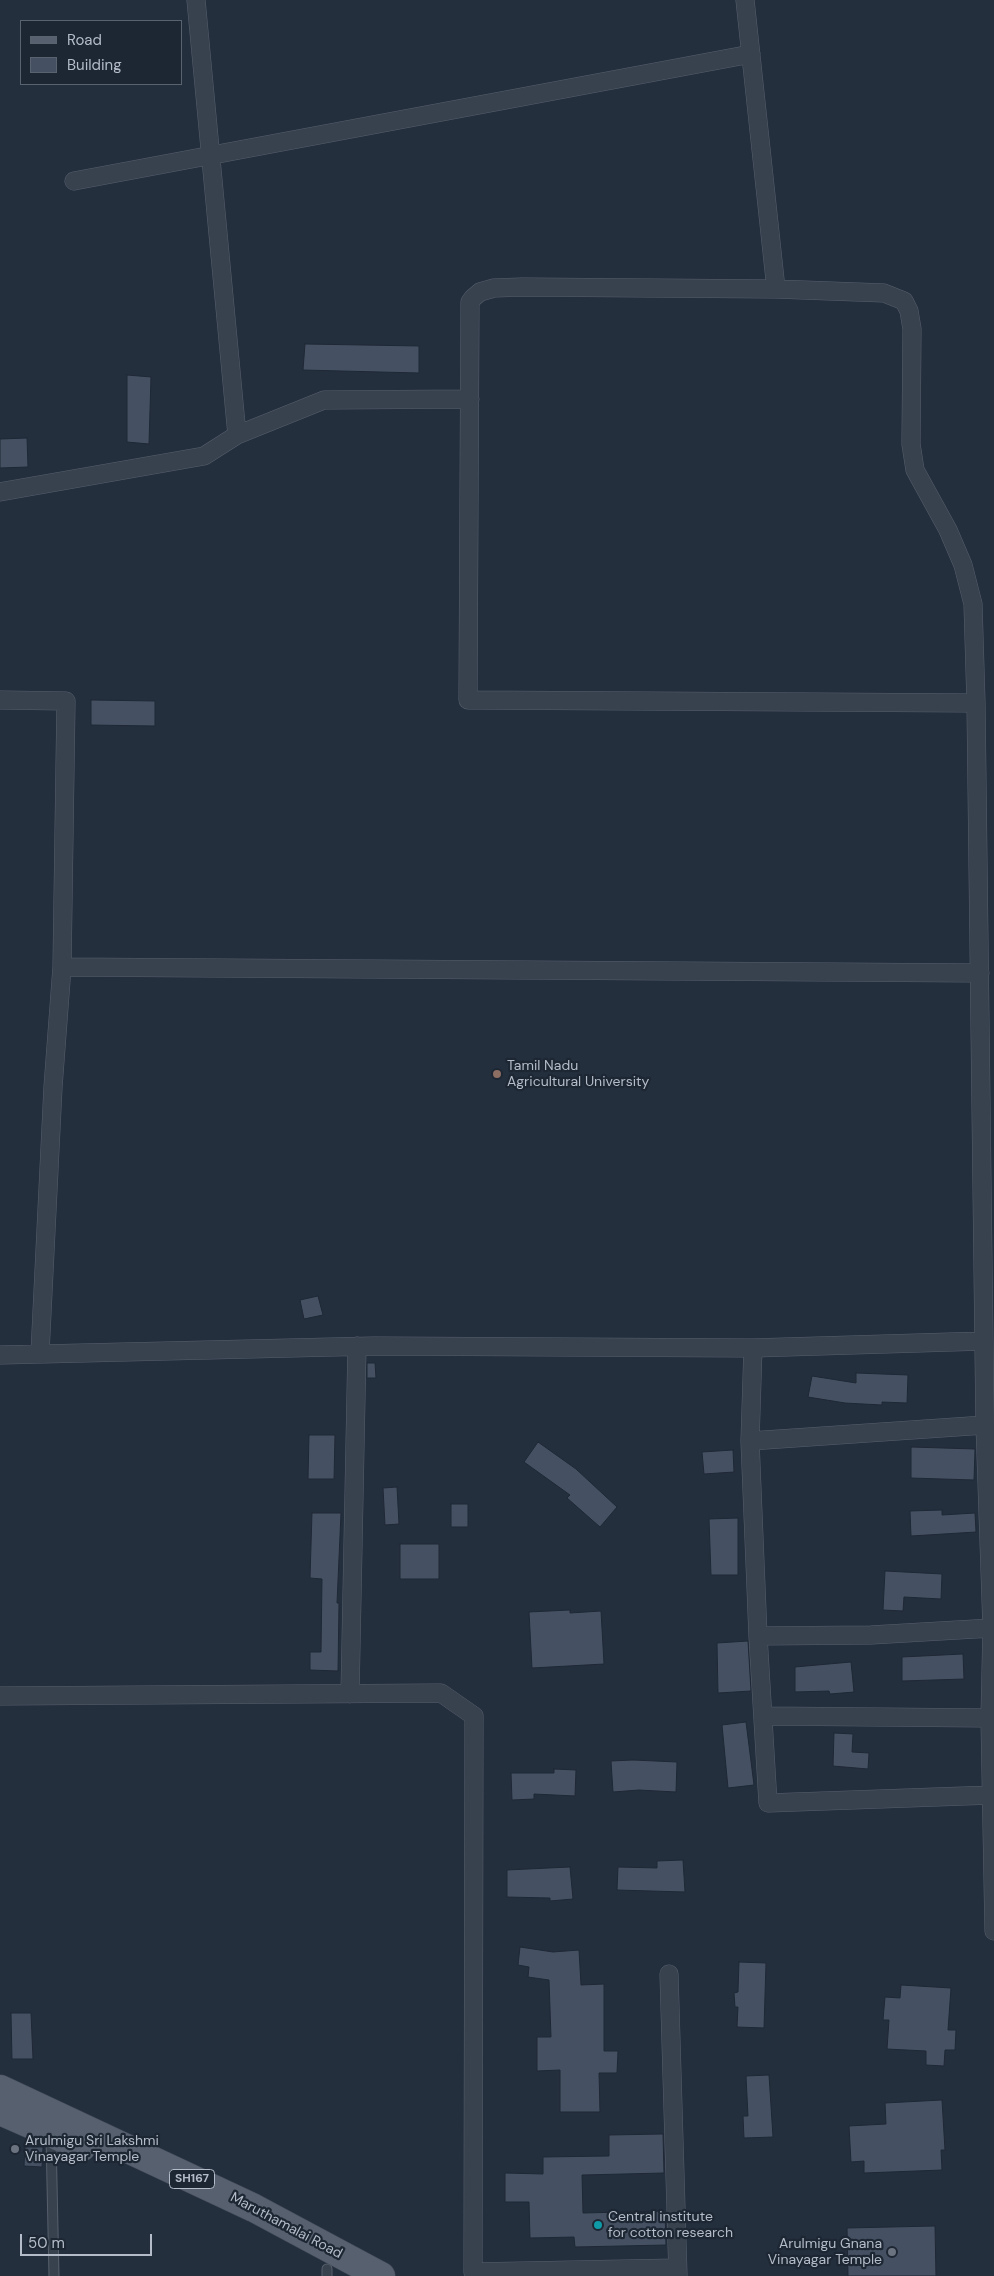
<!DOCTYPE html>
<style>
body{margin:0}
#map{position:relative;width:994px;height:2276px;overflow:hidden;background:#242f3e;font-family:"DM Sans",sans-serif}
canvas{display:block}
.legend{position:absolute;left:20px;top:20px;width:162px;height:65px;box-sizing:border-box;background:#1d2633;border:1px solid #59626f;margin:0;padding:6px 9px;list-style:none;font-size:15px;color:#b4bcc9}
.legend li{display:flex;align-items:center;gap:10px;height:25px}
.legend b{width:25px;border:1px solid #59626f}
.scale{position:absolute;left:20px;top:2234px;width:132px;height:22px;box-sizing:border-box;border:2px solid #b4bcc9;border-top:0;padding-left:6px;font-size:15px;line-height:18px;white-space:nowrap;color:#b4bcc9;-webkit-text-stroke:4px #1d2633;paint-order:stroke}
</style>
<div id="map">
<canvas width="994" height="2276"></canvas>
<ul class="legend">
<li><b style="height:6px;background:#56606e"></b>Road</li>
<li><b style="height:14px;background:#455162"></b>Building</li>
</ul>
<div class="scale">50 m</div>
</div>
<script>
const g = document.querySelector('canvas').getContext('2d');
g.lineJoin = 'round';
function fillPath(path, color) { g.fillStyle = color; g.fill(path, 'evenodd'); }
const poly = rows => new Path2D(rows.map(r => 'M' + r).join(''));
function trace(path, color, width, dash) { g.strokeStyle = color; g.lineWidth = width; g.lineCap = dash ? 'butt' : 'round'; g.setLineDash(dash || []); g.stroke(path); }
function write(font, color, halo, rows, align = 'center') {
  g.font = font + ' "DM Sans",sans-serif'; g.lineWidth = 4.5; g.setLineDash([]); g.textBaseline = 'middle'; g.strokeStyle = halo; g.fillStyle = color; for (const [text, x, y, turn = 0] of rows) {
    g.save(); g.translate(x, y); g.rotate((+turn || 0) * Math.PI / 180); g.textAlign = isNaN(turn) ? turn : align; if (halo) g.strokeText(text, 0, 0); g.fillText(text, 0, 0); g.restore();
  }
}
const building = poly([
 [305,344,419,346,419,373,303,370,305,344],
 [127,375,151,377,149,444,127,442,127,375],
 [27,438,28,467,0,468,0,439,27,438],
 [91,700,155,701,155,726,91,725,91,700],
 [318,1296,323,1315,304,1319,300,1300,318,1296],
 [367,1363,375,1363,376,1378,367,1378,367,1363],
 [856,1373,908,1375,907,1403,882,1402,882,1405,845,1403,808,1397,812,1376,856,1383,856,1373],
 [309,1435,335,1435,334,1479,308,1479,309,1435],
 [538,1442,576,1469,617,1507,600,1527,567,1498,570,1495,524,1462,538,1442],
 [911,1447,975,1449,974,1480,911,1478,911,1447],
 [733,1450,734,1472,704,1474,702,1452,733,1450],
 [397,1487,399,1524,385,1525,383,1488,397,1487],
 [451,1504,468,1504,468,1527,451,1527,451,1504],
 [942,1510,942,1515,975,1513,976,1532,911,1536,910,1511,942,1510],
 [312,1513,341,1513,337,1603,339,1603,338,1671,310,1670,310,1652,321,1652,322,1579,310,1578,312,1513],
 [738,1518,738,1575,711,1575,709,1519,738,1518],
 [400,1544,439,1544,439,1579,400,1579,400,1544],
 [885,1571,942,1574,941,1599,904,1597,903,1611,883,1610,885,1571],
 [570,1610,570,1613,601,1611,604,1664,532,1668,529,1612,570,1610],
 [748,1641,751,1691,718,1693,717,1643,748,1641],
 [963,1654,964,1679,902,1681,902,1657,963,1654],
 [851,1662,854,1692,830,1694,829,1691,795,1692,795,1667,851,1662],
 [746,1722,754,1785,728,1788,722,1725,746,1722],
 [834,1733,853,1734,852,1752,869,1753,868,1769,833,1766,834,1733],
 [633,1760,677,1762,676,1792,639,1790,613,1792,611,1761,633,1760],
 [554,1769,576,1770,575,1796,534,1794,534,1799,512,1800,511,1773,554,1773,554,1769],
 [683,1860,685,1892,617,1890,618,1867,657,1868,657,1861,683,1860],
 [570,1867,573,1899,550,1901,550,1898,507,1897,507,1870,570,1867],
 [520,1947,553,1952,579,1950,581,1985,604,1984,604,2051,618,2051,617,2073,599,2073,600,2112,560,2112,560,2070,537,2071,537,2037,551,2037,549,1980,528,1977,529,1967,518,1965,520,1947],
 [739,1962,766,1963,764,2028,737,2027,738,2007,735,2007,734,1993,738,1992,739,1962],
 [901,1985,951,1988,948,2030,956,2030,955,2050,945,2050,944,2066,926,2065,926,2051,887,2049,889,2020,883,2020,885,1997,900,1998,901,1985],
 [11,2013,31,2013,33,2059,12,2059,11,2013],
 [769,2075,773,2137,744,2138,743,2116,748,2116,746,2076,769,2075],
 [942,2100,945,2150,941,2150,942,2170,864,2173,864,2161,851,2162,849,2126,886,2124,885,2103,942,2100],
 [663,2134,664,2173,582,2175,583,2213,665,2211,666,2245,575,2247,574,2237,530,2238,529,2202,505,2202,505,2173,543,2174,543,2157,609,2156,609,2135,663,2134],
 [25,2147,43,2147,42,2167,24,2166,25,2147],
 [935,2226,936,2276,848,2276,847,2228,935,2226]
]);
fillPath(building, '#455162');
trace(building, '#1f2835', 1);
const service = poly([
 [51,2136,54,2276],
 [327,2276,327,2269]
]);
const minor = poly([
 [196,0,237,435],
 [745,0,776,289],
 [74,181,751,54],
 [0,492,204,456,237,435,324,400,470,399],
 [0,700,66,701,62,967],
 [976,703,468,700,470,302,473,298,480,292,494,288,522,287,776,289,884,293,904,301,909,311,912,329,911,444,915,470,948,530,963,565,973,604,976,703,985,1425,992,1628,990,1718,994,1931],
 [753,1348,750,1441,758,1636,768,1803,992,1795],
 [40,1353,53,1087,62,967,980,973],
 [0,1355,374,1346,753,1348,984,1341],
 [750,1441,985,1425],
 [758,1636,871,1635,992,1628],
 [350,1694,357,1346],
 [0,1696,441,1693,474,1716,473,2272,677,2268],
 [763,1716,990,1718],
 [669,1974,678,2276]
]);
const primary = poly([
 [0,2089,254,2208,381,2276],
 [0,2111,82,2147]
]);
trace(service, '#565f6c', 11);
trace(minor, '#565f6c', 19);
trace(primary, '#414a57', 29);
trace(service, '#38414e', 9);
trace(minor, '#38414e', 18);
trace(primary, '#56606e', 28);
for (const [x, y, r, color] of [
 [497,1074,5,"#8d6e63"],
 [15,2149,5,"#6b7280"],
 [598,2225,5,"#0f9aa8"],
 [892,2252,5,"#6b7280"]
]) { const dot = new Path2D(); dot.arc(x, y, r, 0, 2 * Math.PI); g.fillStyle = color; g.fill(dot); trace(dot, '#1d2633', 2); }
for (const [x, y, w] of [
 [192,2179,45]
]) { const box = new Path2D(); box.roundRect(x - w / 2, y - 9.5, w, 19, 4); g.fillStyle = '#1d2633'; g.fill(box); trace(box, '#b4bcc9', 1); }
write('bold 12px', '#b4bcc9', null, [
 ["SH167",192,2179]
]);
write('14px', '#b4bcc9', '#1d2633', [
 ["Tamil Nadu",507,1066],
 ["Agricultural University",507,1082],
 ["Arulmigu Sri Lakshmi",25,2141],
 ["Vinayagar Temple",25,2157],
 ["Central institute",608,2217],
 ["for cotton research",608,2233],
 ["Arulmigu Gnana",882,2244,"right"],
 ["Vinayagar Temple",882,2260,"right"]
], 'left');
write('14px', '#b4bcc9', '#1d2633', [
 ["Maruthamalai Road",286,2226,28]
]);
</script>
